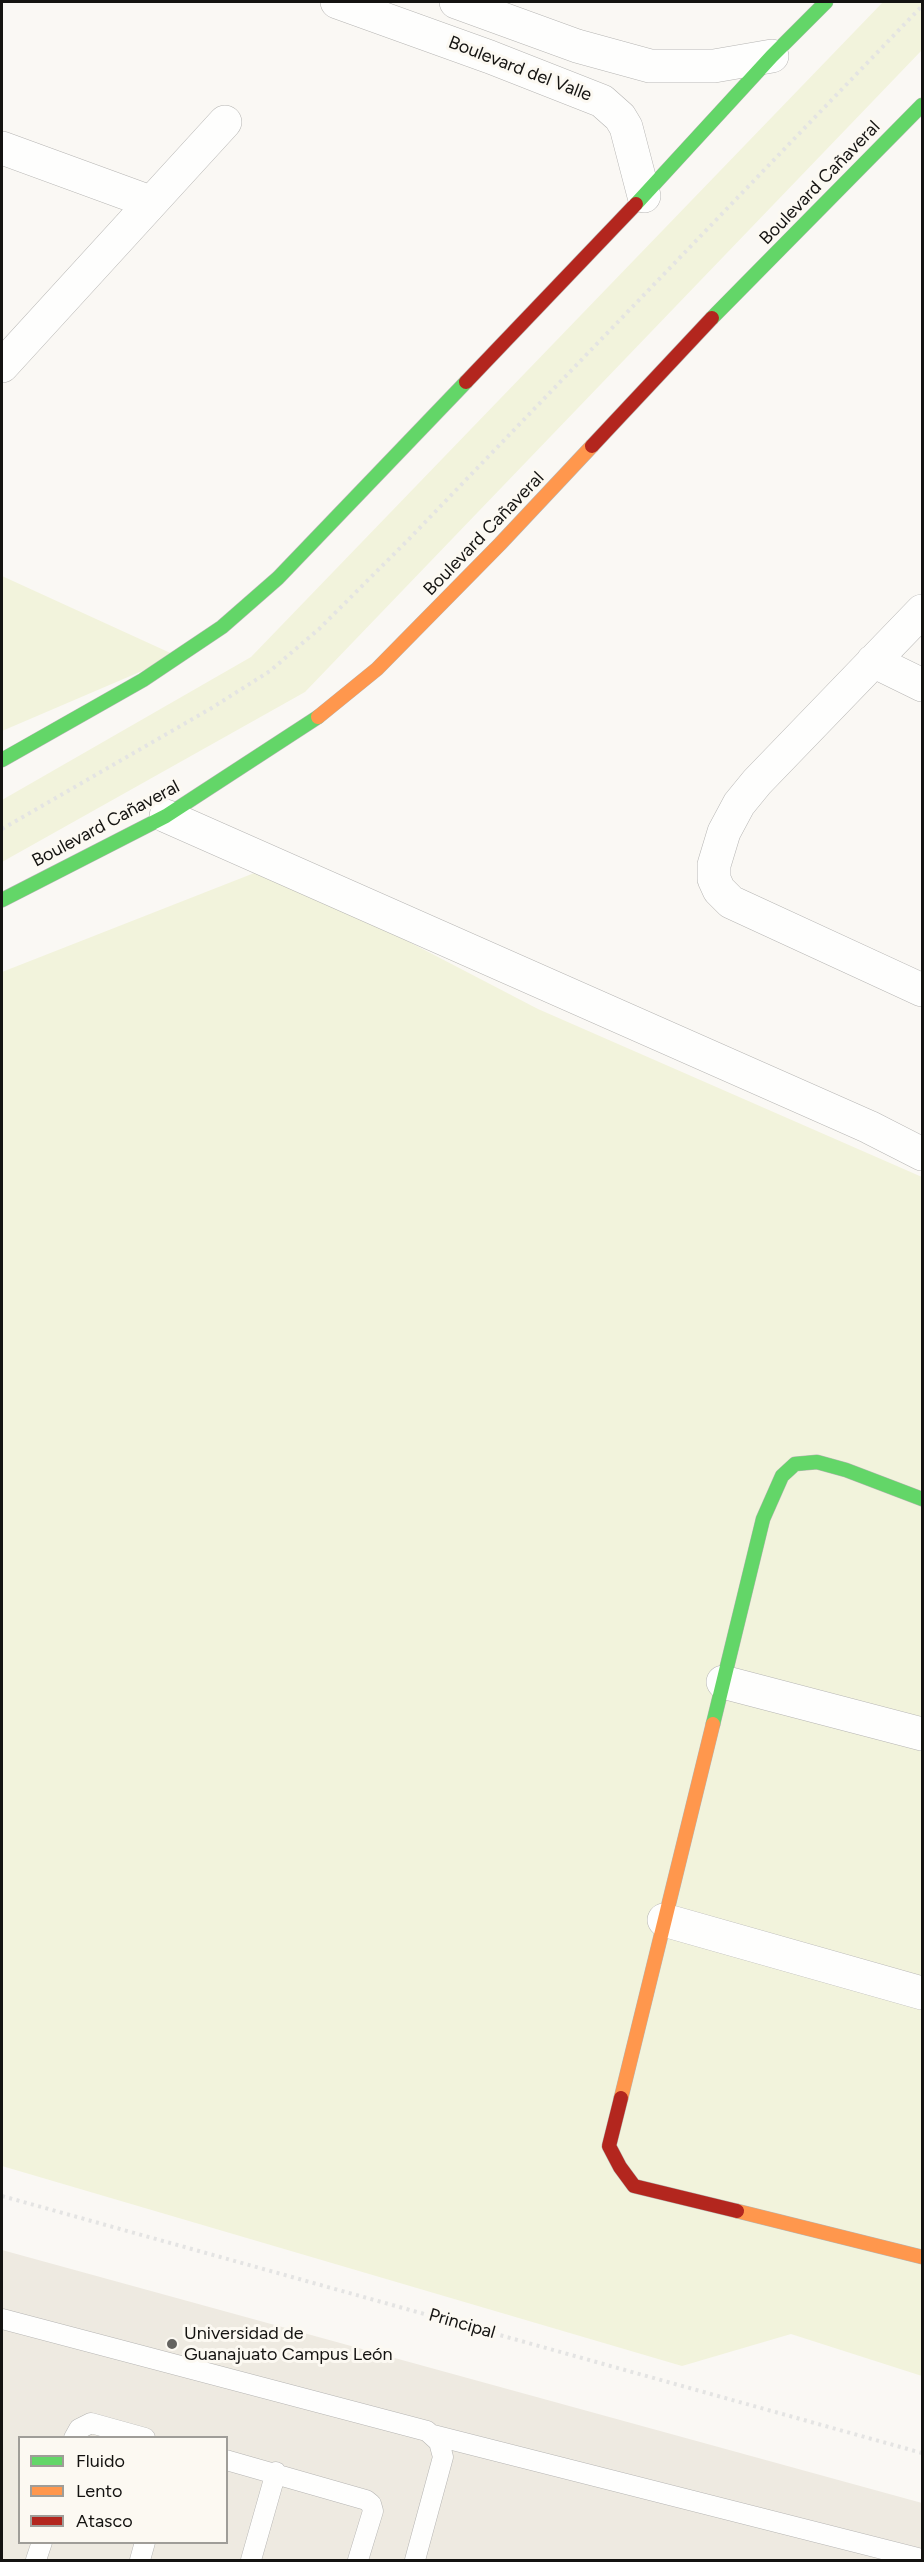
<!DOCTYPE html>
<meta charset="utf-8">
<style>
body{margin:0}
#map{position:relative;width:924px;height:2562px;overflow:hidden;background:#faf8f4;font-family:Figtree,sans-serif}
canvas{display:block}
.frame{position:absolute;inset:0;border:3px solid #141311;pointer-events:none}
.legend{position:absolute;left:18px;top:2436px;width:210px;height:108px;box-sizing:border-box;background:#fcf9f2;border:2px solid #9f9d98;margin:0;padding:8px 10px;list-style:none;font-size:18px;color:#141311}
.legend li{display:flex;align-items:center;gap:12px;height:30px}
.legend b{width:30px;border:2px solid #9f9d98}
</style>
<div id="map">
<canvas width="924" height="2562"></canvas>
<div class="frame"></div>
<ul class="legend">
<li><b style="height:8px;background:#63d668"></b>Fluido</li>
<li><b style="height:8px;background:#ff974d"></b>Lento</li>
<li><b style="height:8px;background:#b3261e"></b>Atasco</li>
</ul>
</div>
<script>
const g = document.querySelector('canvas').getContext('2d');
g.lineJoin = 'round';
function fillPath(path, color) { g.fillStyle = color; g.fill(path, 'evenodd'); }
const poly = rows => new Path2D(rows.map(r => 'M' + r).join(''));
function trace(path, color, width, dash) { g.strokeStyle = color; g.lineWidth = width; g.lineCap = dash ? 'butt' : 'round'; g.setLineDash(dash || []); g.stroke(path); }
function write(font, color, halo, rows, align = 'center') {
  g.font = font + ' Figtree,sans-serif'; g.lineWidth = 6; g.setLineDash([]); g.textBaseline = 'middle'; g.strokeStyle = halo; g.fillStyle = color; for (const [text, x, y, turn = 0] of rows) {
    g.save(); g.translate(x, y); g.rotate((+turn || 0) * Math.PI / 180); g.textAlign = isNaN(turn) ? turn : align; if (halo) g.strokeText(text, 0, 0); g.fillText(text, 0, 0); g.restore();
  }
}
fillPath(poly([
 [2,2250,922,2503,922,2560,2,2560],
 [20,2438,226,2438,226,2542,20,2542]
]), '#eeeae1');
fillPath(poly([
 [883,2,922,2,922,50,305,692,2,862,2,800,251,657],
 [2,576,177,656,2,731],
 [267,868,538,1009,922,1177,922,2376,791,2334,682,2366,2,2166,2,972]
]), '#f2f3dc');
const lane = poly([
 [2,2319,427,2431,439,2442,443,2457,415,2560],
 [433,2435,922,2559],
 [74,2438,79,2429,91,2423,145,2438],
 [226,2460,366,2500,371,2504,373,2511,358,2560],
 [36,2560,42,2542],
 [140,2560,145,2542],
 [251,2560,276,2472]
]);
const street = poly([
 [337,2,490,57,602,101,620,117,626,127,644,196],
 [456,2,577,46,650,66,714,66,772,56],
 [2,148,150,202],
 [2,366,225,122],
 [922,611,757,782,739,804,724,832,714,865,714,879,719,890,731,902,922,990],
 [873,661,922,685],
 [166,816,869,1127,922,1154],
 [723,1682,922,1734],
 [664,1920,922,1993]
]);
const fast = poly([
 [636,204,772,56,826,2],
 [712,318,922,105],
 [2,760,143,680,222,627,278,578,466,382],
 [2,900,166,816,318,717],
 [713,1724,763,1519,782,1476,795,1464,817,1462,846,1470,922,1499]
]);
const slow = poly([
 [318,717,377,669,500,544,592,446],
 [621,2098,713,1724],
 [737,2211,922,2257]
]);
const jam = poly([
 [466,382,636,204],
 [592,446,712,318],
 [621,2098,609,2146,620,2167,634,2186,737,2211]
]);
trace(lane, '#b6b5b3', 21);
trace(street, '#b6b5b3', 34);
trace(fast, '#b6b5b3', 15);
trace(slow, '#b6b5b3', 15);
trace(jam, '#b6b5b3', 15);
trace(poly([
 [2,829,210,709,270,671,319,629,409,539,922,6],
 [2,2196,922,2453]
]), '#e4e4e3', 4, [3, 4.5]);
trace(lane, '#fefefd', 20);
trace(street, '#fefefd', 33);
trace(fast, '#63d668', 14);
trace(slow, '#ff974d', 14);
trace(jam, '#b3261e', 14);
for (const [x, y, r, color] of [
 [172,2344,6,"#646360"]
]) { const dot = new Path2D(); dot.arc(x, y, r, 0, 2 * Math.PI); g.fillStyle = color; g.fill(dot); trace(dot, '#fcf9f2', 2); }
write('18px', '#141311', '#fcf9f2', [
 ["Boulevard del Valle",520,69,21],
 ["Boulevard Cañaveral",820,183,-46],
 ["Boulevard Cañaveral",484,534,-46],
 ["Boulevard Cañaveral",106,824,-28],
 ["Principal",462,2324,16]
]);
write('18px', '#141311', '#fcf9f2', [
 ["Universidad de",184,2334],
 ["Guanajuato Campus León",184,2355]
], 'left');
</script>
